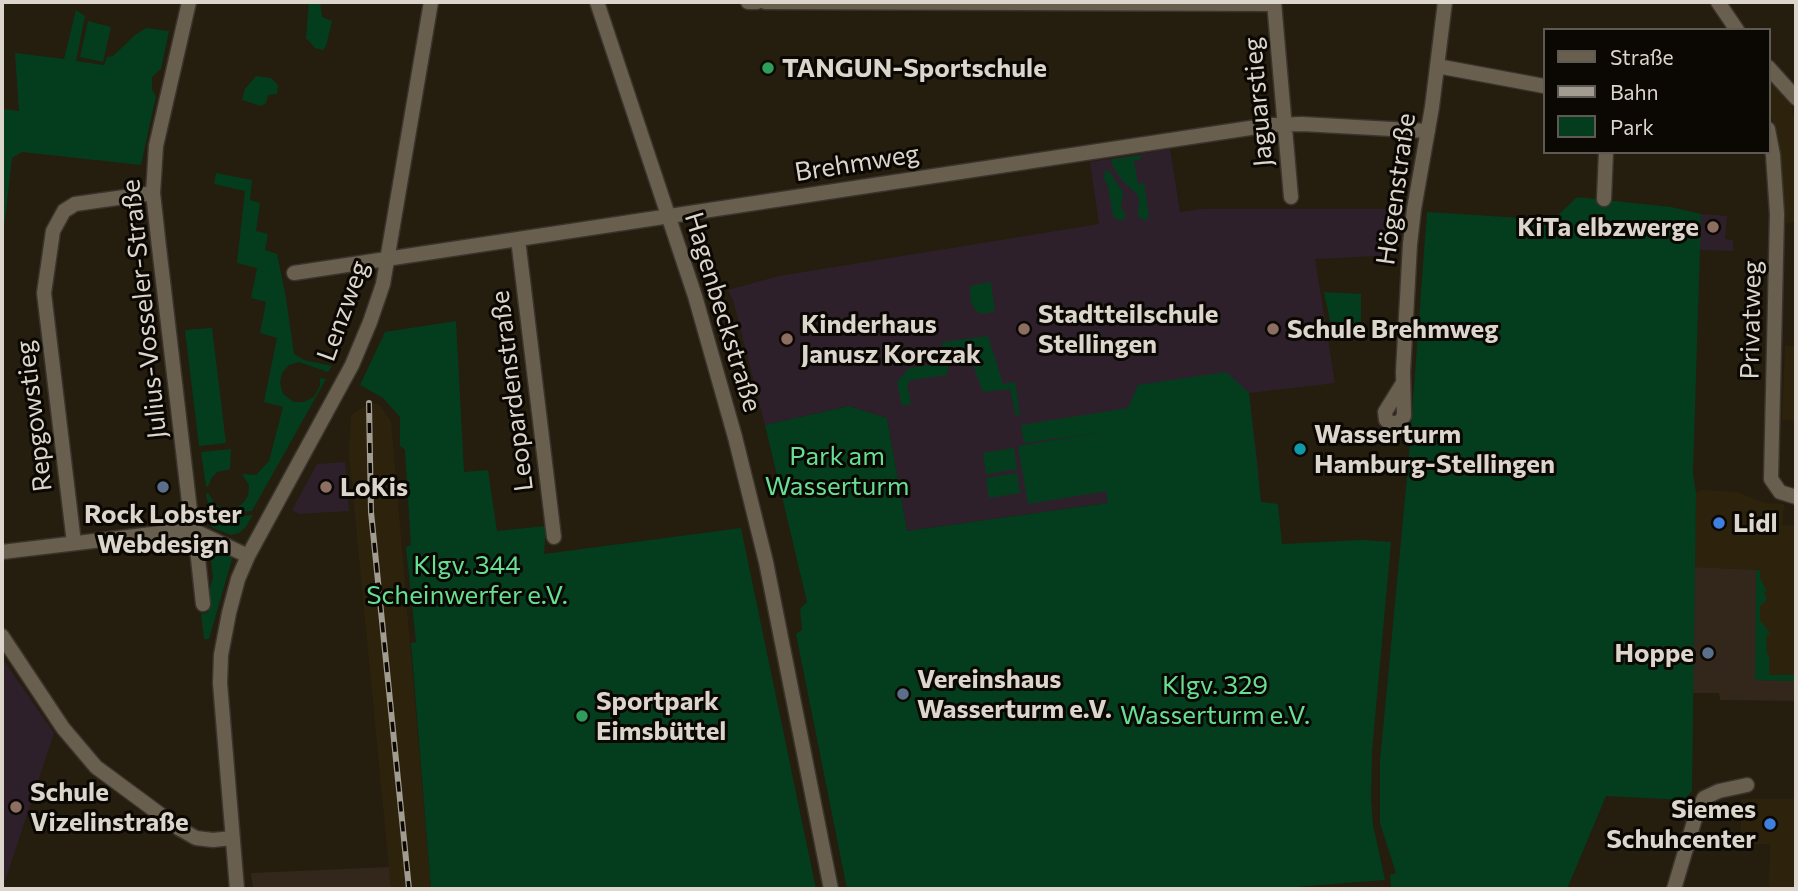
<!DOCTYPE html>
<meta charset="utf-8">
<style>
body{margin:0}
#map{position:relative;width:1798px;height:891px;overflow:hidden;background:#251d0e;font-family:Commissioner,sans-serif}
canvas{display:block}
.frame{position:absolute;inset:0;border:4px solid #dbd5cc;pointer-events:none}
.legend{position:absolute;left:1543px;top:28px;width:228px;height:126px;box-sizing:border-box;background:#0b0803;border:2px solid #5e5a53;margin:0;padding:9px 12px;list-style:none;font-size:21px;color:#dbd5cc}
.legend li{display:flex;align-items:center;gap:14px;height:35px}
.legend b{width:35px;border:2px solid #5e5a53}
</style>
<div id="map">
<canvas width="1798" height="891"></canvas>
<div class="frame"></div>
<ul class="legend">
<li><b style="height:9px;background:#685f4e"></b>Straße</li>
<li><b style="height:9px;background:#a29b90"></b>Bahn</li>
<li><b style="height:19px;background:#033d1e"></b>Park</li>
</ul>
</div>
<script>
const g = document.querySelector('canvas').getContext('2d');
g.lineJoin = 'round';
function fillPath(path, color) { g.fillStyle = color; g.fill(path, 'evenodd'); }
const poly = rows => new Path2D(rows.map(r => 'M' + r).join(''));
function trace(path, color, width, dash) { g.strokeStyle = color; g.lineWidth = width; g.lineCap = dash ? 'butt' : 'round'; g.setLineDash(dash || []); g.stroke(path); }
function write(font, color, halo, rows, align = 'center') {
  g.font = font + ' Commissioner,sans-serif'; g.lineWidth = 6; g.setLineDash([]); g.textBaseline = 'middle'; g.strokeStyle = halo; g.fillStyle = color; for (const [text, x, y, turn = 0] of rows) {
    g.save(); g.translate(x, y); g.rotate((+turn || 0) * Math.PI / 180); g.textAlign = isNaN(turn) ? turn : align; if (halo) g.strokeText(text, 0, 0); g.fillText(text, 0, 0); g.restore();
  }
}
fillPath(poly([
 [1768,79,1793,108,1792,113,1796,120,1796,222,1786,223,1779,145,1777,131,1768,111],
 [1785,346,1796,346,1796,421,1782,420],
 [369,403,379,404,391,421,431,889,391,889,349,453,351,415],
 [1702,490,1737,492,1765,503,1784,504,1782,525,1796,526,1796,681,1760,680,1760,570,1694,567,1696,493],
 [1741,799,1796,799,1796,889,1769,889,1770,844,1741,844]
]), '#2d230c');
fillPath(poly([
 [1694,567,1760,570,1760,680,1796,681,1796,701,1720,700,1719,693,1692,693],
 [389,867,391,889,253,889,251,873]
]), '#33261a');
fillPath(poly([
 [1170,149,1180,212,1202,209,1402,209,1398,255,1315,259,1335,383,1249,393,1259,476,1108,503,907,531,887,418,849,406,765,425,733,300,728,290,779,276,1099,224,1090,162],
 [1701,214,1727,216,1725,239,1733,240,1733,251,1699,250],
 [345,462,349,511,299,514,292,510,317,464],
 [2,658,54,733,5,881,2,880]
]), '#2e202b');
fillPath(poly([
 [309,2,320,2,322,17,332,21,326,46,323,50,315,48,306,38],
 [76,10,85,16,76,61,104,65,107,57,113,56,135,35,146,28,169,31,161,69,152,77,152,90,156,96,141,165,22,152,12,158,2,245,2,109,19,111,15,53,64,59],
 [88,21,111,27,103,62,80,57],
 [256,76,271,78,278,85,277,94,268,95,266,103,261,106,242,100,245,89],
 [1141,155,1141,159,1134,161,1138,184,1144,183,1149,217,1145,221,1138,216,1139,199,1137,194,1122,180,1112,165,1112,159],
 [1105,171,1109,171,1123,192,1121,207,1126,217,1120,221,1113,216,1108,185,1104,180],
 [216,173,252,180,250,200,260,203,256,231,268,234,265,250,277,254,286,298,294,354,304,360,332,366,328,372,299,362,289,365,282,373,280,383,283,394,294,402,304,402,314,397,320,386,320,378,326,379,252,511,210,515,206,494,208,493,216,505,224,509,235,509,243,503,248,496,249,485,242,474,256,475,269,461,283,407,264,402,277,338,260,333,266,302,251,298,257,268,237,263,245,191,214,184],
 [1577,197,1671,207,1701,214,1693,473,1696,493,1692,791,1684,800,1606,796,1567,889,1391,889,1390,875,1396,873,1380,823,1380,761,1408,467,1427,212,1553,220],
 [991,282,995,311,983,314,976,311,971,303,970,286],
 [1324,292,1361,294,1361,327,1354,327,1352,322,1331,325],
 [456,321,464,472,488,470,497,531,546,526,544,554,741,528,816,889,431,889,411,643,416,642,406,547,411,545,405,450,400,446,400,417,383,398,360,385,385,332],
 [212,328,226,443,199,446,185,330],
 [988,336,1003,384,1015,382,1020,415,1016,416,1010,389,983,392,969,354,950,356,947,375,911,380,907,385,911,404,902,406,897,382,909,368,938,364,943,342],
 [1226,372,1249,393,1261,502,1278,504,1282,544,1362,540,1391,542,1372,751,1371,799,1373,825,1385,880,1267,889,847,889,796,634,802,630,800,609,807,602,765,425,849,406,887,418,907,531,1108,503,1106,491,1028,504,1018,446,1098,433,1024,443,1021,425,1128,408,1138,385],
 [1014,448,1017,469,986,474,983,453],
 [231,449,230,469,217,472,212,477,208,487,206,486,201,452],
 [1017,473,1020,493,989,498,986,478],
 [253,515,245,528,239,533,231,535,213,528,204,520],
 [205,540,230,552,232,559,209,639,204,639,201,614,208,612,209,591,213,577,211,560,205,550],
 [1756,570,1760,570,1760,578,1767,591,1764,592,1767,599,1760,606,1760,620,1769,632,1769,635,1766,636,1767,654,1769,655,1769,675,1796,675,1796,681,1755,680]
]), '#033d1e');
const minor = poly([
 [189,2,156,146,153,193,159,247,191,519,195,531,248,556],
 [597,2,695,296,735,437,766,562,831,889],
 [748,2,757,2],
 [765,2,1274,4],
 [1274,2,1291,197],
 [1718,2,1737,30],
 [1437,66,1544,86],
 [1768,67,1796,98],
 [1768,129,1773,155,1777,214,1771,479,1780,492,1796,497],
 [1604,199,1606,152],
 [518,239,554,537],
 [294,273,1270,125,1302,124,1428,131],
 [1403,383,1385,412,1386,420,1390,423,1399,423,1404,416,1403,372,1410,244,1414,209,1432,107,1445,2],
 [74,543,44,293,53,231,64,211,75,204,153,193],
 [2,552,177,531,195,531,203,604],
 [2,636,63,728,96,767,180,829,196,838,213,840,232,838],
 [237,889,220,683,221,655,229,613,238,579,248,556,352,365,370,322,383,284,431,2],
 [1674,889,1696,815,1704,798,1719,791,1747,785]
]);
trace(minor, '#3b342d', 17);
trace(minor, '#685f4e', 14);
const rail = poly([
 [369,403,371,512,409,889]
]);
trace(rail, '#a29b90', 6);
trace(rail, '#0b0803', 3.5, [10]);
for (const [x, y, r, color] of [
 [768,68,7,"#2e9e5b"],
 [1713,227,7,"#8d6e63"],
 [1024,329,7,"#8d6e63"],
 [1273,329,7,"#8d6e63"],
 [787,339,7,"#8d6e63"],
 [1300,449,7,"#0f9aa8"],
 [163,487,7,"#5c6f8a"],
 [326,487,7,"#8d6e63"],
 [1719,523,7,"#3f7fe0"],
 [1708,653,7,"#5c6f8a"],
 [903,694,7,"#5c6f8a"],
 [582,716,7,"#2e9e5b"],
 [16,807,7,"#8d6e63"],
 [1770,824,7,"#3f7fe0"]
]) { const dot = new Path2D(); dot.arc(x, y, r, 0, 2 * Math.PI); g.fillStyle = color; g.fill(dot); trace(dot, '#0b0803', 2.5); }
write('bold 26px', '#dbd5cc', '#0b0803', [
 ["TANGUN-Sportschule",782,68],
 ["KiTa elbzwerge",1699,227,"right"],
 ["Stadtteilschule",1038,314],
 ["Stellingen",1038,344],
 ["Kinderhaus",801,324],
 ["Janusz Korczak",801,354],
 ["Schule Brehmweg",1287,329],
 ["Wasserturm",1314,434],
 ["Hamburg-Stellingen",1314,464],
 ["LoKis",340,487],
 ["Rock Lobster",163,514,"center"],
 ["Webdesign",163,544,"center"],
 ["Lidl",1733,523],
 ["Hoppe",1694,653,"right"],
 ["Vereinshaus",917,679],
 ["Wasserturm e.V.",917,709],
 ["Sportpark",596,701],
 ["Eimsbüttel",596,731],
 ["Schule",30,792],
 ["Vizelinstraße",30,822],
 ["Siemes",1756,809,"right"],
 ["Schuhcenter",1756,839,"right"]
], 'left');
write('26px', '#dbd5cc', '#0b0803', [
 ["Jaguarstieg",1258,102,-95],
 ["Brehmweg",857,163,-9],
 ["Högenstraße",1396,189,-82],
 ["Julius-Vosseler-Straße",144,309,-96],
 ["Lenzweg",343,311,-70],
 ["Hagenbeckstraße",723,312,73],
 ["Privatweg",1751,320,-89],
 ["Leopardenstraße",512,391,-97],
 ["Repgowstieg",34,416,-97]
]);
write('26px', '#67df92', '#0b0803', [
 ["Park am",837,456],
 ["Wasserturm",837,486],
 ["Klgv. 344",467,565],
 ["Scheinwerfer e.V.",467,595],
 ["Klgv. 329",1215,685],
 ["Wasserturm e.V.",1215,715]
]);
</script>
